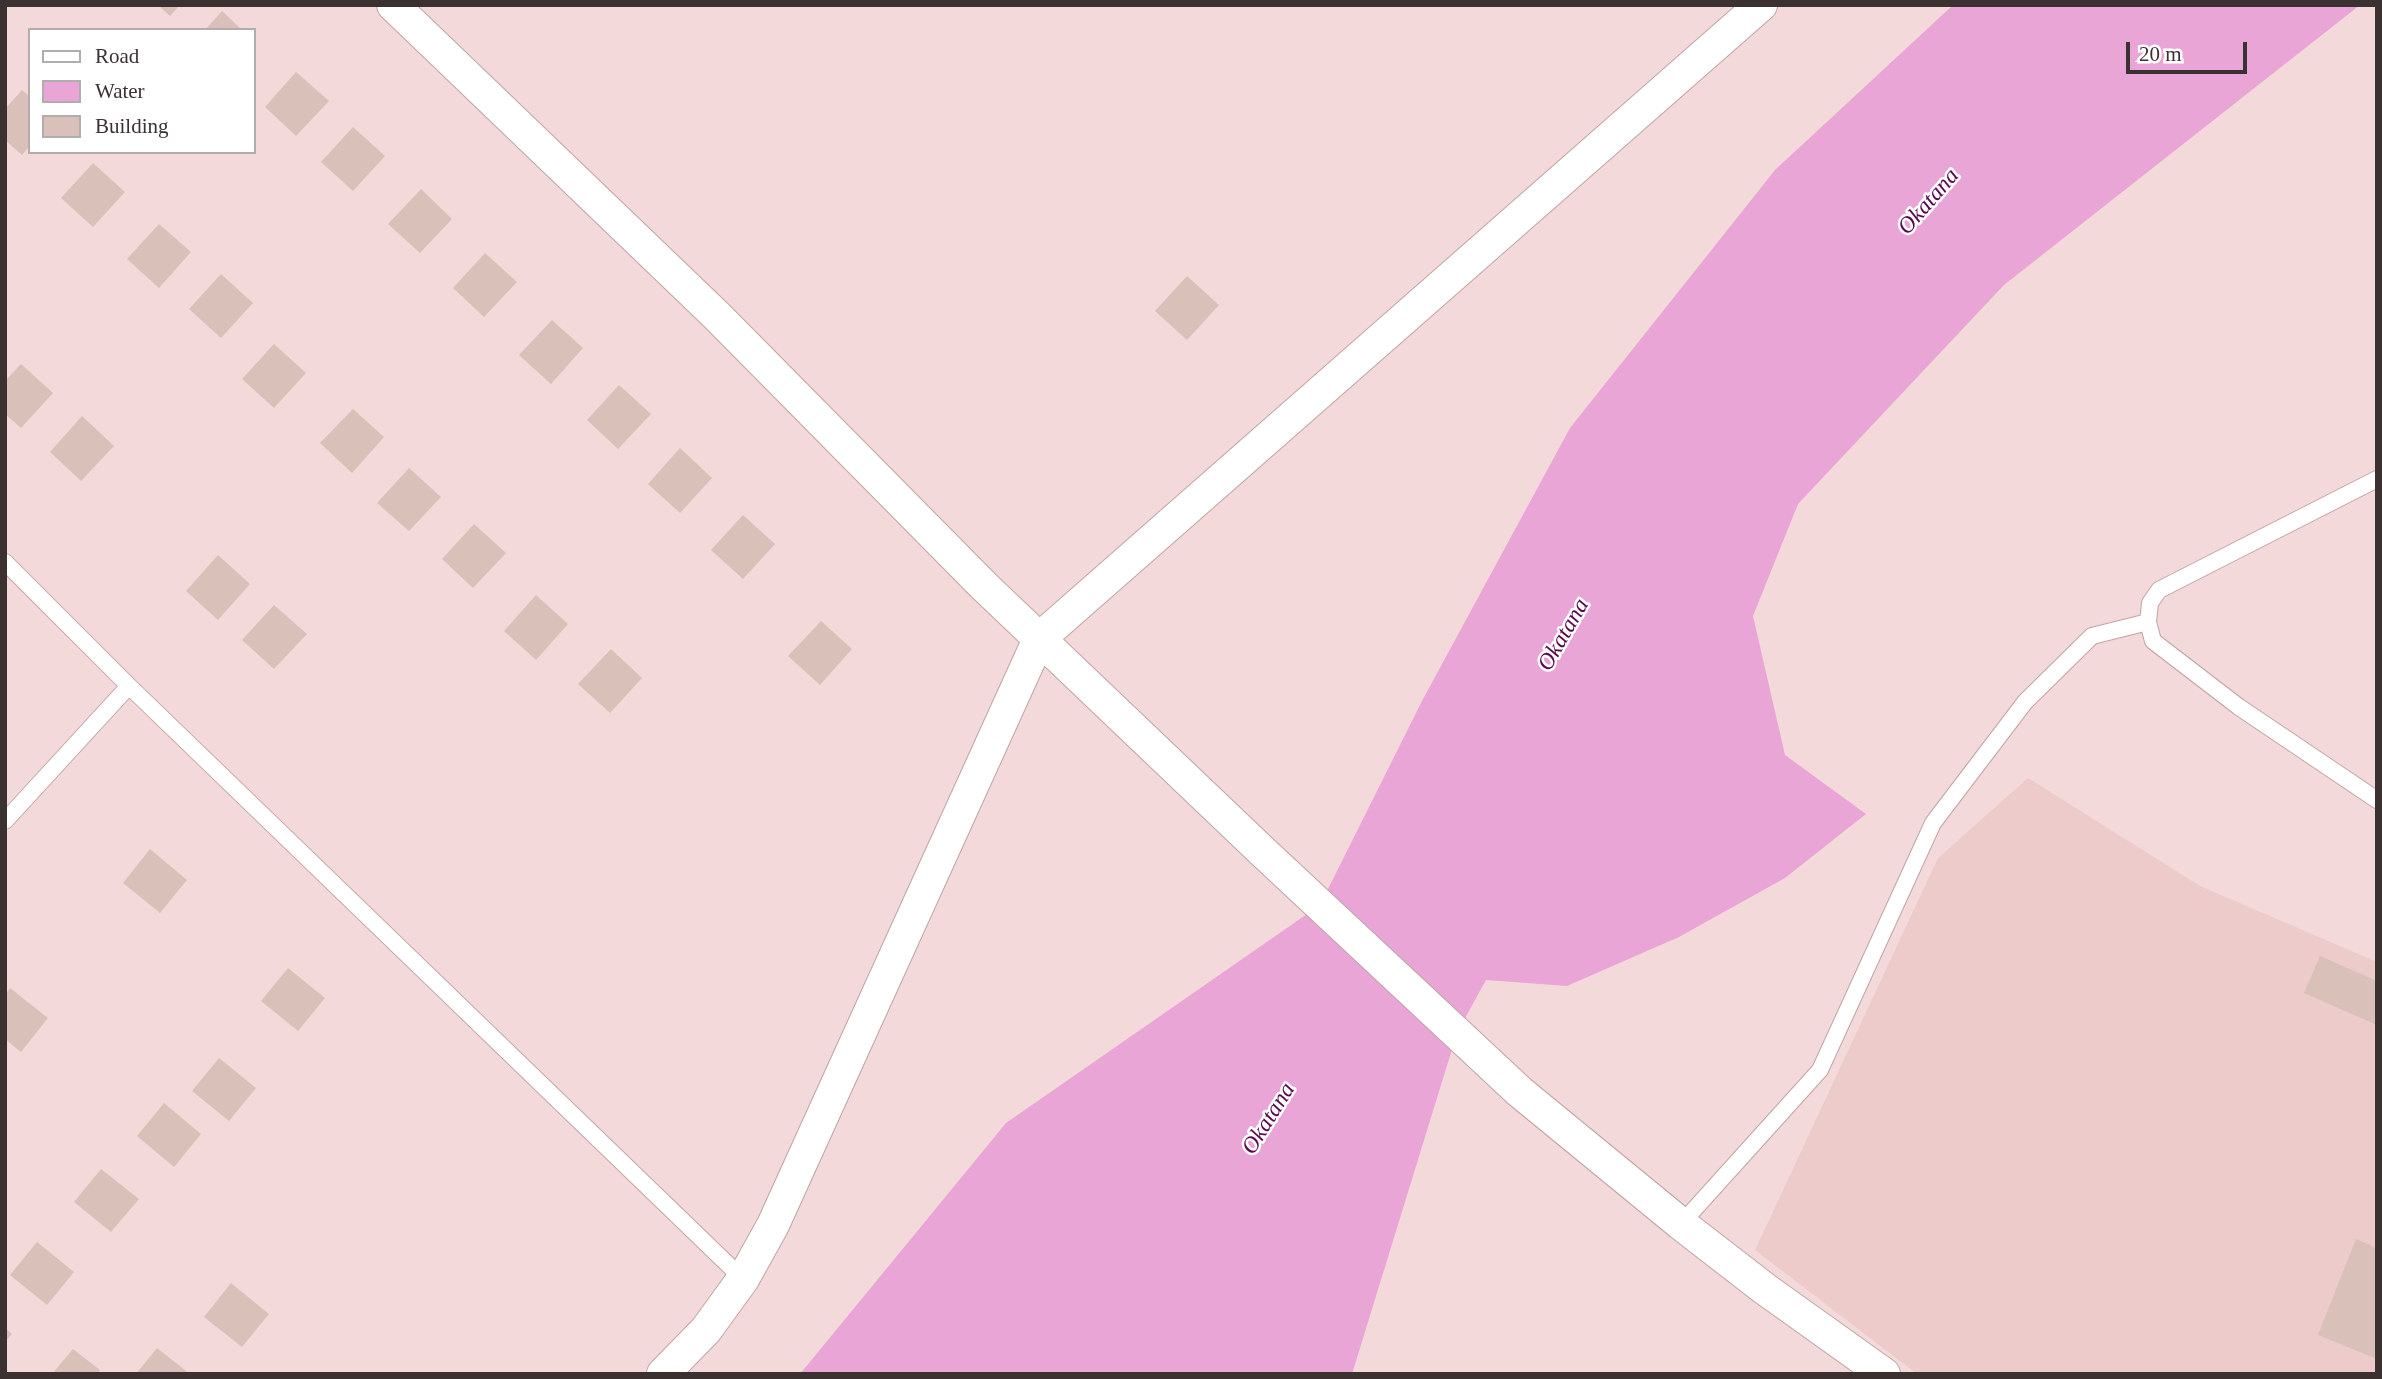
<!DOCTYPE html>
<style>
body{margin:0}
#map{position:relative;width:2382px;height:1379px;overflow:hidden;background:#f4d9da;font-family:"Times New Roman",serif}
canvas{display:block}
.frame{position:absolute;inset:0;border:7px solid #3b3131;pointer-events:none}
.legend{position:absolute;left:28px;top:28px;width:228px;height:126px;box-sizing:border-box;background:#fff;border:2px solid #b1adad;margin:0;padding:9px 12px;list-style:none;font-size:21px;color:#3b3131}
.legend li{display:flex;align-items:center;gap:14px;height:35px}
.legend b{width:35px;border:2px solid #b1adad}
.scale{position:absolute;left:2126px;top:42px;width:121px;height:32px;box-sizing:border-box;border:4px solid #3b3131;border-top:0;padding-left:9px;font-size:21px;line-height:24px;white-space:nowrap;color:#3b3131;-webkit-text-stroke:5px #fff;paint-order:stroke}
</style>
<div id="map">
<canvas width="2382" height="1379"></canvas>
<div class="frame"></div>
<ul class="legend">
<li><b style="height:9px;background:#fff"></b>Road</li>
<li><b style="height:19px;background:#eaa5d7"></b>Water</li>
<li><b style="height:19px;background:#d9c0b9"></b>Building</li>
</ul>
<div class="scale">20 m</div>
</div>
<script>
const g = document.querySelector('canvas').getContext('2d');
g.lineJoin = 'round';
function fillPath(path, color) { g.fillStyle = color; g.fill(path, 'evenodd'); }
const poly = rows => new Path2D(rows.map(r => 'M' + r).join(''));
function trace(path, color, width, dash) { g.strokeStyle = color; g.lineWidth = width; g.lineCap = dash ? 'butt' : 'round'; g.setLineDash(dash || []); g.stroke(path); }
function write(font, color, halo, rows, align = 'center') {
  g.font = font + ' "Times New Roman",serif'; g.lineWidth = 5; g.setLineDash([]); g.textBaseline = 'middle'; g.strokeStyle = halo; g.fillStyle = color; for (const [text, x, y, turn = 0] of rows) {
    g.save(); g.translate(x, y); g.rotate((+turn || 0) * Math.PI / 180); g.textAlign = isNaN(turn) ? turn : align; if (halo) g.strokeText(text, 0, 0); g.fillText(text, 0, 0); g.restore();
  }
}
fillPath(poly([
 [2028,778,2200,886,2377,962,2377,1374,1917,1374,1755,1250,1938,858]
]), '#edcbcb');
fillPath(poly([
 [1953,5,2360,5,2004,285,1798,504,1753,616,1785,755,1866,814,1785,878,1679,937,1567,986,1486,980,1457,1033,1352,1374,800,1374,1006,1123,1320,905,1423,699,1570,428,1775,170]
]), '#eaa5d7');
fillPath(poly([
 [158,5,180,5,170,16],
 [222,11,242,30,205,30],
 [296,72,329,101,296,136,265,107],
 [22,90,30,97,30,146,22,155,5,140,5,109],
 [353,127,385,156,353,191,321,162],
 [93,163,125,192,93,227,61,198],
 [421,189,452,219,420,253,388,224],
 [159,224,191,252,159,288,127,259],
 [485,253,517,282,484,317,453,288],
 [221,274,253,303,221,338,189,309],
 [1187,276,1219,305,1187,340,1155,311],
 [552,320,583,348,551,384,519,355],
 [274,344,306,373,274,408,242,379],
 [21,364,53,393,21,428,5,414,5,381],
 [619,385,651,414,618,449,587,420],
 [353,409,384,437,352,473,320,443],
 [82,416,114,446,81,481,50,452],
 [680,448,712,478,680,513,648,484],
 [409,468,441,497,409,531,377,503],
 [743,515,775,544,743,579,711,550],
 [474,524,506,553,473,588,442,559],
 [218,555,250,584,218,620,186,591],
 [536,595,568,624,536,660,504,631],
 [274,605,307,634,274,669,242,640],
 [821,621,852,649,820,685,788,656],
 [611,649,642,678,610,713,578,684],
 [150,849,187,880,160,913,123,883],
 [2320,956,2377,981,2377,1025,2304,993],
 [288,968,325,998,298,1031,261,1001],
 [10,988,48,1018,21,1052,5,1039,5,995],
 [219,1058,256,1088,229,1121,192,1091],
 [164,1103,201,1134,174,1167,137,1136],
 [101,1169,139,1199,111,1232,74,1202],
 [2356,1239,2377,1248,2377,1359,2318,1335],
 [37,1242,74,1272,47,1305,10,1275],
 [231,1283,269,1314,242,1347,204,1317],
 [5,1328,12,1334,5,1342],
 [157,1348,190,1374,136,1374],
 [73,1349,100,1370,97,1374,52,1374]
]), '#d9c0b9');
const service = poly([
 [2377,479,2159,590,2150,603,2148,622,2153,641,2239,707,2377,800],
 [5,562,129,686,743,1279],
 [5,821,129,686],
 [1681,1224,1820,1070,1933,823,2025,702,2092,636,2148,622]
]);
const minor = poly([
 [393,5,717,316,984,586,1262,851,1520,1092,1681,1224,1765,1289,1884,1374],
 [663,1374,706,1330,743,1279,773,1225,1039,639,1761,5]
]);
trace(service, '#bea5a5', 18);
trace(minor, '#bea5a5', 34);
trace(service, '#fff', 16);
trace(minor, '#fff', 32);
write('italic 23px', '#5a074c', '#fff', [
 ["Okatana",1929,202,-49],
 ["Okatana",1564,635,-60],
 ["Okatana",1269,1119,-58]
]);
</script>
